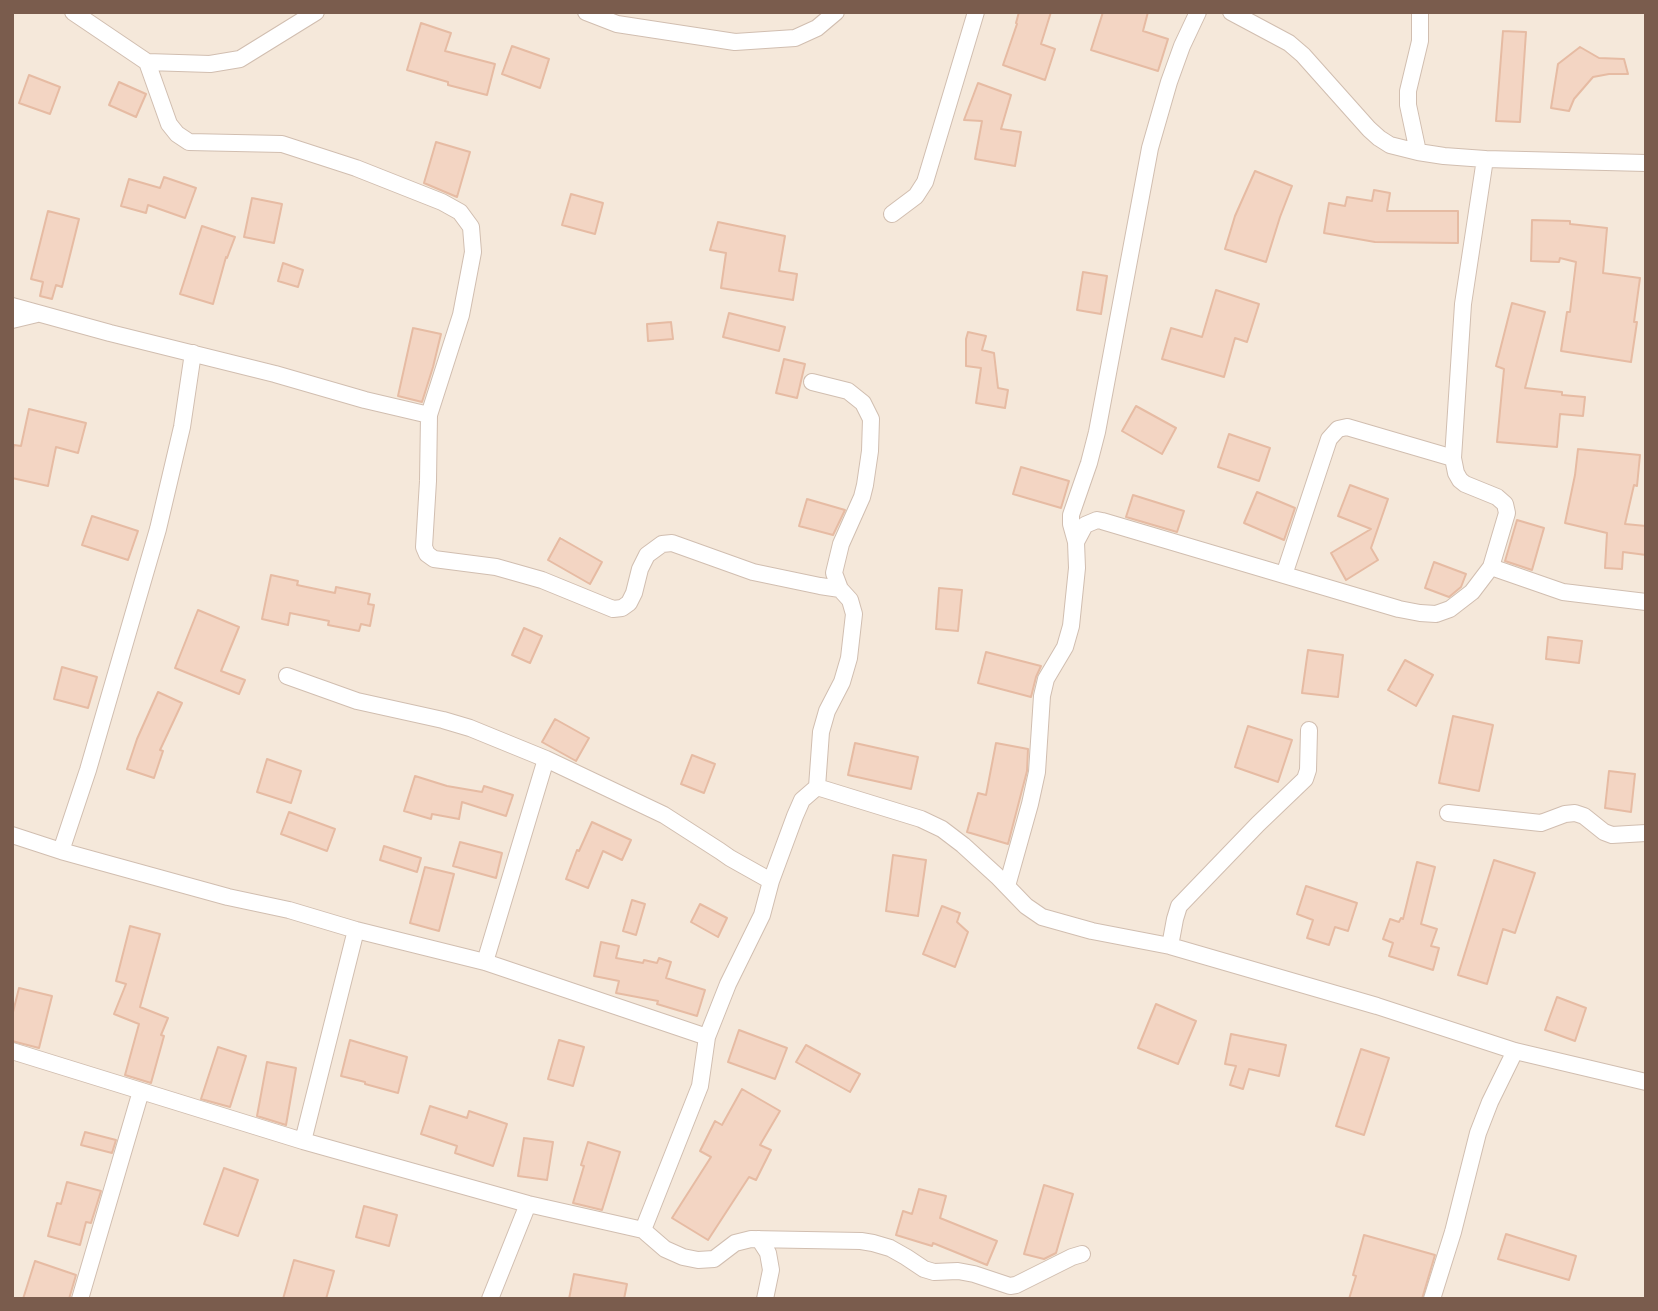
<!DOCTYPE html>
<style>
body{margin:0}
#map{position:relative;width:1658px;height:1311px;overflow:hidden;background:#fdf6ec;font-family:"Work Sans",sans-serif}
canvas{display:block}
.frame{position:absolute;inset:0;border:14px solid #7a5c4d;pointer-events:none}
</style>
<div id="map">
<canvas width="1658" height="1311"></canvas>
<div class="frame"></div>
</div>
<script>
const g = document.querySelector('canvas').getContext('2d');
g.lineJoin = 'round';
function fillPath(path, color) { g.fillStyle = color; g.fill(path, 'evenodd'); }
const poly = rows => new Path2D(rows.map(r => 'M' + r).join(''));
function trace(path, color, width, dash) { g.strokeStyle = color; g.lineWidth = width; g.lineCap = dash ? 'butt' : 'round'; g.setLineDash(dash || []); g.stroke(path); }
fillPath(poly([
 [12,12,1646,12,1646,1299,12,1299]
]), '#f5e8da');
const building = poly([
 [1019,12,1051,12,1041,44,1055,49,1045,80,1003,65,1017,24,1016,23,1019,12],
 [1103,12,1148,12,1143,31,1168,39,1158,71,1091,50,1103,12],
 [421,23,451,33,445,51,495,64,487,95,448,85,448,82,407,70,421,23],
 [1503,31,1526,32,1520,122,1496,121,1503,31],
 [512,46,549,59,540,88,502,74,512,46],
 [1580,47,1599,58,1624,59,1628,74,1609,74,1593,77,1574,99,1569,111,1551,108,1558,64,1580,47],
 [29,75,60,87,50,114,19,103,29,75],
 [119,82,146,94,136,117,109,105,119,82],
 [978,83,1011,95,1001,129,1021,132,1015,166,975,159,982,121,964,120,978,83],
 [436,142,470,152,457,197,424,183,436,142],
 [1255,171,1292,186,1280,217,1266,262,1225,249,1235,216,1255,171],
 [164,177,196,188,185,218,148,205,146,213,121,206,129,179,160,188,164,177],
 [1374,190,1390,193,1387,211,1458,211,1458,243,1375,242,1324,233,1329,203,1345,206,1347,197,1372,201,1374,190],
 [571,194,603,203,595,234,562,225,571,194],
 [252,198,282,204,274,243,244,237,252,198],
 [48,211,79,219,62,287,56,285,52,299,40,296,43,282,31,279,48,211],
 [1532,220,1570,221,1570,224,1607,228,1603,273,1640,278,1634,322,1637,322,1631,362,1561,351,1567,312,1570,312,1576,262,1560,258,1559,262,1531,261,1532,220],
 [718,222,785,236,779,271,797,274,793,300,721,288,726,253,710,250,718,222],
 [202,226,235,237,227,258,226,257,213,304,180,294,202,226],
 [283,263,303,270,298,287,278,281,283,263],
 [1083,272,1107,276,1101,314,1077,310,1083,272],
 [1216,290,1259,304,1247,342,1235,338,1224,377,1162,359,1171,328,1202,337,1216,290],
 [1512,303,1545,312,1525,388,1562,392,1562,395,1585,397,1583,416,1560,414,1557,447,1497,442,1504,369,1496,366,1512,303],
 [729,313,785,327,779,351,723,337,729,313],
 [671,322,673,339,648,341,647,324,671,322],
 [413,328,441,334,433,367,422,402,398,396,413,328],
 [968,332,986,336,982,350,994,353,998,388,1008,390,1005,408,976,403,981,368,966,366,966,339,968,332],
 [784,359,805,364,797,398,776,393,784,359],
 [1136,406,1176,428,1162,454,1122,431,1136,406],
 [29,409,86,423,78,453,56,447,48,486,12,478,12,454,14,445,21,446,29,409],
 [1229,434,1270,448,1259,481,1218,467,1229,434],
 [1578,449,1640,455,1637,486,1634,485,1625,524,1646,526,1646,555,1623,552,1622,569,1605,568,1607,533,1565,523,1575,475,1578,449],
 [1021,467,1069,481,1061,508,1013,494,1021,467],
 [1350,485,1388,499,1371,548,1378,560,1346,580,1331,553,1371,529,1338,516,1350,485],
 [1257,492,1295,508,1284,540,1244,523,1257,492],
 [1133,495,1184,511,1177,532,1126,517,1133,495],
 [807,499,845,510,833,535,799,526,807,499],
 [92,516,138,531,128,560,82,545,92,516],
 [1517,520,1544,528,1532,570,1505,561,1517,520],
 [560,538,602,562,590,584,548,560,560,538],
 [1434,562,1466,574,1461,587,1449,597,1425,588,1434,562],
 [271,575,298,581,297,585,335,593,336,587,370,594,368,604,374,605,370,626,361,624,359,631,328,625,329,621,290,613,288,625,262,619,271,575],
 [939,588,962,590,958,631,936,629,939,588],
 [198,610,239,627,221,671,245,680,239,694,175,668,198,610],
 [524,628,542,636,530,663,512,655,524,628],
 [1548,637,1582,641,1579,663,1546,659,1548,637],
 [1308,650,1343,655,1338,697,1302,693,1308,650],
 [986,652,1041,666,1036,677,1031,697,978,683,986,652],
 [1405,660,1433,675,1416,706,1388,690,1405,660],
 [62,667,97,677,88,708,54,699,62,667],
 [158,692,182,703,160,750,163,751,154,778,127,769,137,739,158,692],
 [1453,716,1493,725,1479,791,1439,783,1453,716],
 [555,719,589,738,576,761,542,742,555,719],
 [1248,726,1292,740,1278,782,1235,767,1248,726],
 [855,743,918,757,911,789,848,775,855,743],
 [996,743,1028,749,1027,771,1008,844,967,832,978,793,986,795,996,743],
 [692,755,715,764,704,793,681,784,692,755],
 [267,759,301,771,291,803,257,792,267,759],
 [1609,771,1635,774,1631,812,1605,808,1609,771],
 [415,776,447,786,482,792,484,786,513,795,506,816,462,802,459,819,432,814,431,819,404,811,415,776],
 [289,812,335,829,327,851,281,834,289,812],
 [592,822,631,840,622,860,603,851,588,888,566,879,577,850,579,851,592,822],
 [460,842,502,853,496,878,453,866,460,842],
 [384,846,421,858,417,872,380,860,384,846],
 [893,855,926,860,918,916,886,911,893,855],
 [1494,860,1535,873,1515,933,1503,929,1487,984,1458,975,1494,860],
 [1417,862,1435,867,1421,924,1437,929,1431,946,1439,948,1433,970,1389,956,1393,943,1383,939,1390,919,1399,922,1401,918,1403,919,1417,862],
 [425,867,454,874,439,931,410,923,425,867],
 [1306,886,1357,903,1348,931,1335,927,1329,945,1307,938,1313,920,1297,914,1306,886],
 [632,900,645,904,636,935,623,931,632,900],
 [700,904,727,918,718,937,691,922,700,904],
 [942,906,960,913,957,922,968,932,955,967,923,954,942,906],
 [130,926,160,934,140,1007,168,1018,161,1035,164,1036,151,1083,125,1075,139,1024,114,1014,126,984,116,981,130,926],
 [601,942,619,946,616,958,643,963,644,960,657,963,659,958,671,962,666,978,705,990,697,1016,657,1004,658,1001,616,993,619,981,594,976,601,942],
 [19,988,52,996,39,1048,12,1041,12,1016,19,988],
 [1557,997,1586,1008,1575,1041,1545,1030,1557,997],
 [1156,1004,1196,1021,1178,1064,1138,1048,1156,1004],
 [739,1030,787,1048,775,1079,728,1062,739,1030],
 [1231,1034,1286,1045,1279,1076,1249,1069,1243,1089,1230,1085,1236,1066,1225,1064,1231,1034],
 [350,1040,407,1057,398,1093,365,1084,365,1082,341,1076,350,1040],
 [559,1040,584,1047,573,1086,548,1079,559,1040],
 [806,1045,860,1074,850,1092,796,1062,806,1045],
 [218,1047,246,1056,230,1107,201,1099,218,1047],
 [1361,1049,1389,1058,1364,1135,1336,1126,1361,1049],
 [267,1062,296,1068,286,1125,257,1116,267,1062],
 [742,1089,780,1111,760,1145,771,1150,756,1180,749,1177,708,1240,672,1218,711,1157,700,1151,715,1121,722,1125,742,1089],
 [430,1106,467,1118,469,1111,507,1124,493,1166,455,1153,457,1146,421,1134,430,1106],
 [85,1132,116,1140,112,1153,81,1145,85,1132],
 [524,1138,553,1142,547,1180,518,1176,524,1138],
 [588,1142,620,1152,602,1210,573,1203,584,1166,581,1165,588,1142],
 [224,1168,258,1180,238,1236,204,1224,224,1168],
 [67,1182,101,1191,91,1223,86,1222,80,1245,48,1236,57,1203,61,1204,67,1182],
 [1044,1185,1073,1194,1056,1253,1044,1259,1024,1254,1044,1185],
 [919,1189,946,1196,940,1218,997,1241,987,1265,933,1243,932,1246,896,1235,903,1211,912,1214,919,1189],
 [364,1206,397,1215,389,1246,356,1237,364,1206],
 [1506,1234,1576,1256,1569,1280,1498,1259,1506,1234],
 [1364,1235,1435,1255,1422,1299,1349,1299,1356,1276,1353,1275,1364,1235],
 [294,1260,334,1271,326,1299,283,1299,294,1260],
 [35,1261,76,1275,69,1299,23,1299,35,1261],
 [574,1274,627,1284,624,1299,569,1299,574,1274]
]);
fillPath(building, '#f3d5c3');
trace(building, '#e6bba3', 2);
const minor = poly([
 [73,12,147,62,210,64,240,59,316,12],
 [586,12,617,24,735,42,795,38,817,28,836,12],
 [1231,12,1289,43,1303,55,1369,129,1379,138,1390,145,1418,152,1444,156,1485,159,1646,163],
 [147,62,169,124,177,134,189,142,282,144,356,168,442,202,460,212,471,227,473,252,461,315,429,415,428,481,424,547,427,554,434,559,496,567,542,580,613,609,622,608,629,603,634,593,640,569,647,555,662,544,672,543,753,572,820,586,840,589],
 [1418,152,1408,105,1408,91,1420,41,1420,12],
 [892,214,916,196,925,182,976,12],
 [12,306,110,333,275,374,365,400,429,415],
 [12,320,37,314],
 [1076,542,1085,525,1097,520,1102,521,1399,609,1420,613,1436,614,1450,609,1472,592,1491,567,1507,513,1505,504,1497,497,1465,484,1460,480,1456,473,1453,458,1463,304,1485,159],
 [1491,567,1563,592,1646,602],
 [1284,575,1329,439,1338,429,1347,427,1453,458],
 [287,676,357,701,443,720,470,728,546,759,664,815,720,851,730,858,771,881],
 [817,787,921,819,942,829,963,845,997,876,1026,906,1042,917,1092,931,1170,946,1377,1006,1515,1051,1646,1082],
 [1448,813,1541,823,1565,814,1575,813,1584,816,1604,832,1612,835,1646,833],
 [12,835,61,851,228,897,289,910,356,930,485,962,707,1037],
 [61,851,88,770,158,529,182,427,193,353],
 [1007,886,1030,804,1037,772,1042,696,1046,679,1065,647,1071,626,1077,568,1076,542,1071,524,1071,515,1089,463,1097,432,1150,148,1169,82,1182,46,1198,12],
 [1170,946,1175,919,1179,906,1258,824,1305,779,1308,770,1309,730],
 [485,962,546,759],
 [12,1051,303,1141,528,1204,643,1230,665,1249,683,1257,698,1260,714,1259,735,1243,751,1239,861,1241,873,1243,890,1248,906,1257,924,1269,934,1272,958,1271,974,1274,1010,1286,1016,1285,1072,1257,1082,1254],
 [303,1141,356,930],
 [643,1230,700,1086,707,1037,728,984,762,915,771,881,795,816,802,800,817,787,821,732,827,711,842,682,849,658,854,614,850,600,840,589,834,573,841,544,862,497,865,485,870,451,871,419,863,403,848,391,812,382],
 [759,1239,768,1253,771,1270,765,1299],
 [80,1299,141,1091],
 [490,1299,528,1204],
 [1432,1299,1453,1232,1478,1133,1490,1102,1515,1051]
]);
trace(minor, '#d1beb0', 18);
trace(minor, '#fff', 16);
</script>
